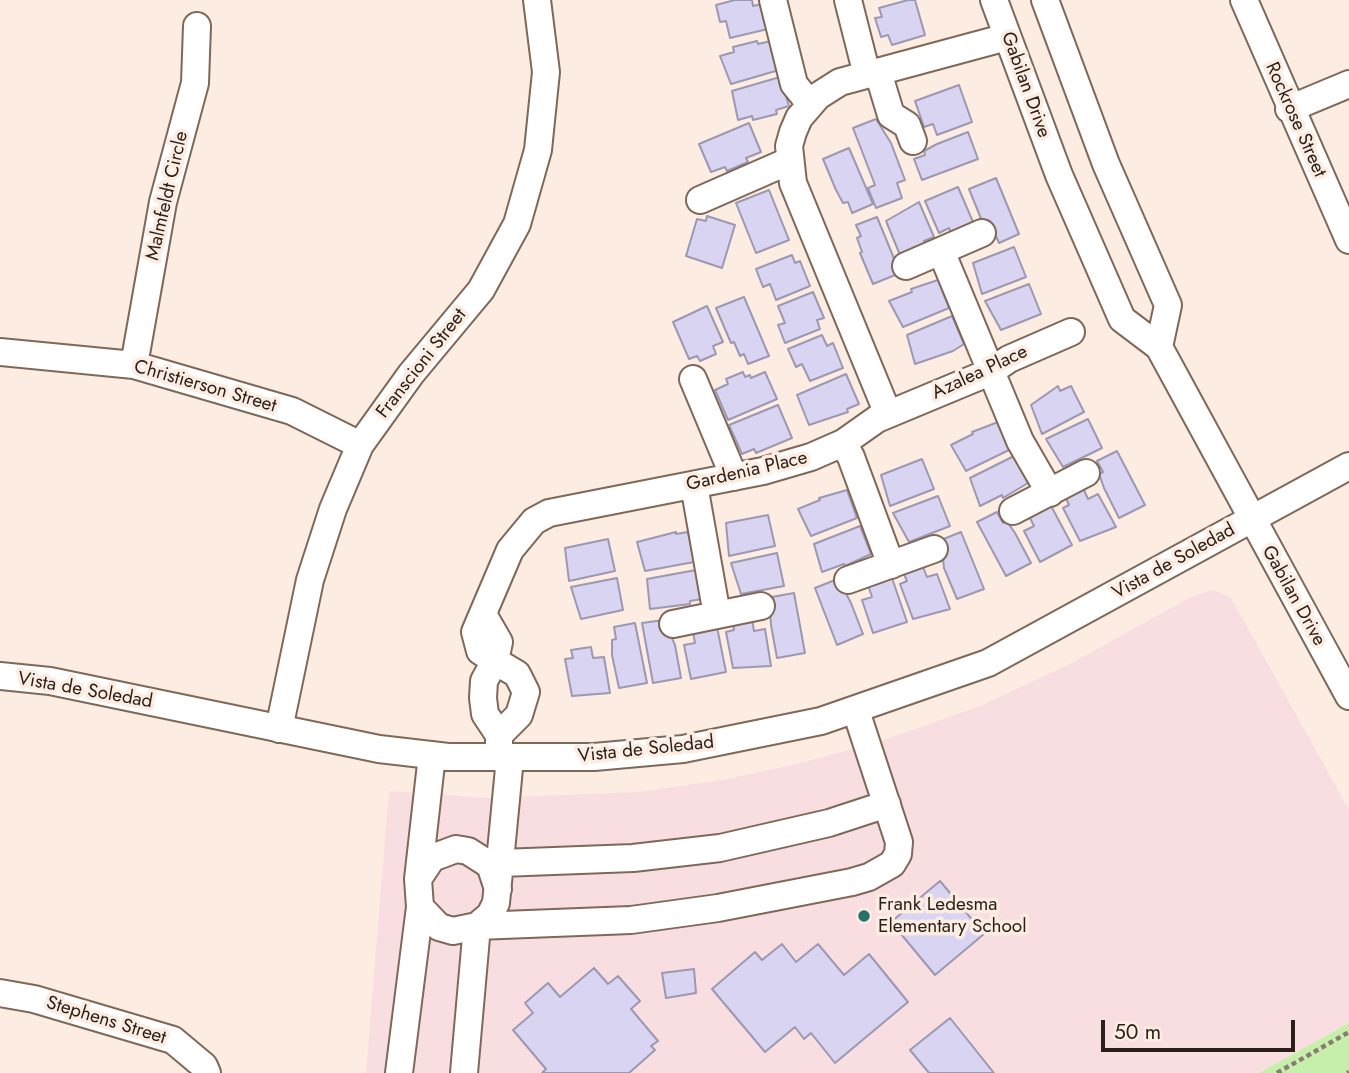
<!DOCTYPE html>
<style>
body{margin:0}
#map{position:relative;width:1349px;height:1073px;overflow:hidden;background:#fcece1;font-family:Jost,sans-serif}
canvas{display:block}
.scale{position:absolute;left:1101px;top:1020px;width:194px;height:32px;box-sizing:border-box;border:4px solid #281f18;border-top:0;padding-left:9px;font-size:21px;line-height:24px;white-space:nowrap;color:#281f18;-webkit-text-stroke:5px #fcece1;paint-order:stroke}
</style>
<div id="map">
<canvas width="1349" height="1073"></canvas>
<div class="scale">50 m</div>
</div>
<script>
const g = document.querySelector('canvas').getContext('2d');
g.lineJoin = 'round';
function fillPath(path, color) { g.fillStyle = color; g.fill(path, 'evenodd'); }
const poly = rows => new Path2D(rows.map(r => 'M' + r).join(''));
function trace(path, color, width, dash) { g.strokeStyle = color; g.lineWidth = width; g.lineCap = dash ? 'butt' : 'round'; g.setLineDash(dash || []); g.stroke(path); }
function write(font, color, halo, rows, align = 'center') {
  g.font = font + ' Jost,sans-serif'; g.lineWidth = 7; g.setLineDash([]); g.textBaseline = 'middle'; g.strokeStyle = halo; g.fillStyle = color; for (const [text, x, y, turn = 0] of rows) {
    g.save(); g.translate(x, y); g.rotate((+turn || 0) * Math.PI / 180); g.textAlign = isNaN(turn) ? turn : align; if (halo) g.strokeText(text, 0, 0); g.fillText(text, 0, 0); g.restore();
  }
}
fillPath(poly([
 [1213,590,1230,597,1235,605,1349,810,1349,1023,1259,1073,366,1073,389,791,489,798,639,792,723,780,805,762,887,739,980,706,1072,663,1189,598]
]), '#f9dee1');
fillPath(poly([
 [1349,1023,1349,1073,1259,1073]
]), '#c5efab');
const building = poly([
 [735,0,752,0,753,6,762,4,768,29,730,38,726,21,720,22,716,5,735,0],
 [908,0,915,0,925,35,892,45,888,35,881,37,875,18,882,17,879,8,908,0],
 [757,41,758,44,771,41,779,70,731,84,720,56,734,52,733,47,757,41],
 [780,77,789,106,776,110,777,114,753,120,752,116,738,120,732,91,780,77],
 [959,85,972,122,937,135,933,124,924,127,915,101,959,85],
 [876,119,891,143,905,180,897,183,902,198,876,208,868,188,875,185,853,128,876,119],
 [749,123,761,152,746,158,748,162,727,171,725,167,711,172,699,144,749,123],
 [968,132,978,159,922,180,914,159,925,155,924,151,937,144,968,132],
 [849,148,873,204,852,213,848,202,843,203,836,190,823,159,849,148],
 [996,178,1019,234,999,243,994,232,990,234,985,220,982,221,969,189,996,178],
 [958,187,976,229,954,239,949,228,939,233,925,201,958,187],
 [769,190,789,240,756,253,736,203,769,190],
 [919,202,934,237,924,241,928,252,900,255,886,221,919,202],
 [707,216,735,225,722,268,686,256,697,219,706,221,707,216],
 [877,217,900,273,873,284,860,253,862,252,857,238,861,236,856,225,877,217],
 [1014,247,1026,277,982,294,973,263,1014,247],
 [792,255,795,263,800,261,810,286,776,300,770,284,763,287,756,269,792,255],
 [938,280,949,308,903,327,889,301,912,292,911,289,938,280],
 [1029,284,1041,314,1001,330,985,301,1029,284],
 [813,292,824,318,817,320,820,329,785,343,778,325,785,323,778,306,813,292],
 [744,297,769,356,748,364,744,354,740,356,734,342,731,343,716,308,744,297],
 [707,306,723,342,713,346,716,354,700,361,697,356,689,359,673,322,707,306],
 [952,316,964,344,953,351,915,364,907,335,952,316],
 [822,335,827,346,833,343,843,368,810,381,802,364,796,367,788,349,822,335],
 [743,372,745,377,750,375,751,378,765,372,777,399,728,420,715,390,728,384,726,379,743,372],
 [846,374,859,404,847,409,848,412,809,425,797,395,846,374],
 [1058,386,1060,391,1071,386,1084,412,1042,434,1031,405,1058,386],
 [778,405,792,438,756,453,754,449,742,454,729,425,778,405],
 [1088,419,1102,448,1063,467,1046,439,1088,419],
 [998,422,1011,449,966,471,951,445,973,434,972,432,998,422],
 [1117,451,1145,505,1119,518,1104,488,1099,474,1103,472,1097,461,1117,451],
 [1014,456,1028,483,1003,498,1002,495,980,506,970,478,1014,456],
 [922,459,934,489,890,506,881,475,922,459],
 [1083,488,1088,499,1098,494,1116,527,1080,541,1063,508,1069,505,1066,498,1083,488],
 [847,490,857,518,811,536,798,509,820,500,819,498,847,490],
 [938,496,950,526,909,542,893,513,938,496],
 [1050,504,1072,545,1040,562,1024,531,1034,526,1029,516,1050,504],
 [997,512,1003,523,1006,520,1015,533,1031,563,1006,576,977,522,997,512],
 [768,515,775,546,729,556,726,523,768,515],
 [860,526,871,554,845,566,844,564,822,572,814,544,860,526],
 [676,532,676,534,688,532,694,562,645,571,637,542,676,532],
 [961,532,984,589,957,599,944,568,941,540,961,532],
 [608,539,615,571,569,581,565,548,608,539],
 [777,553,784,586,741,594,731,563,777,553],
 [923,567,927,577,937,574,950,609,913,619,900,584,907,581,904,574,923,567],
 [696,570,702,599,690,601,690,604,650,609,647,579,696,570],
 [617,578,623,610,581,619,571,587,617,578],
 [892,578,907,622,873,633,862,600,872,597,868,585,892,578],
 [835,580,840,591,844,590,851,603,863,634,837,645,815,588,835,580],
 [794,593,805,653,777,658,771,625,770,610,774,609,772,597,794,593],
 [752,619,754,631,765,629,771,666,733,668,726,632,734,630,733,623,752,619],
 [664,620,675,645,681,678,653,683,642,623,664,620],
 [635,623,647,683,619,688,612,655,612,640,616,639,614,627,635,623],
 [717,627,726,672,691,679,684,645,695,643,693,632,717,627],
 [591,647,593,658,604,657,610,693,572,696,565,659,573,658,571,650,591,647],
 [940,881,984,934,935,975,891,922,940,881],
 [782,944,796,962,818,944,844,975,869,954,908,1002,835,1063,811,1033,804,1039,795,1027,765,1052,712,989,755,952,762,960,782,944],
 [594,968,608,984,618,976,640,1001,631,1009,658,1041,651,1046,655,1050,629,1073,542,1073,546,1069,513,1030,533,1013,525,1003,548,983,560,997,594,968],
 [694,969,696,993,666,998,662,973,694,969],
 [950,1018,994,1073,929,1073,910,1050,950,1018]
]);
fillPath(building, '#d9d4f2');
trace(building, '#9c98b2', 2);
const minor = poly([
 [773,0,794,84,810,104],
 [848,0,867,75],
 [994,0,1059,175,1122,319,1159,347,1349,696],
 [1045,0,1106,164,1168,305,1159,347],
 [1244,0,1349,240],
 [878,72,891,115,907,125,913,141],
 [1289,109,1349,84],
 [700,200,789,161],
 [941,251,1020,441,1050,493],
 [906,266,982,233],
 [0,352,134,365,292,411,360,445],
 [134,365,163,202,195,83,197,26],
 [693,379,734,477],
 [888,414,793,183,789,146,793,132,799,118,818,96,840,82,1007,37],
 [843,443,851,457,891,565],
 [694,485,717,615],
 [1013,511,1086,473],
 [848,580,934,549],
 [484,616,499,642,495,661,517,674,526,692,519,715,499,735],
 [673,624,761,606],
 [0,676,50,681,379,749,448,757,594,757,683,749,821,721,988,663,1349,466],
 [279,729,310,580,333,509,360,445,411,374,481,290,517,224,538,150,546,72,537,0],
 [432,755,418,879,420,907,439,927,453,931,477,926,490,915,496,903,510,758],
 [499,758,499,735,485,714,483,698,484,681,495,661,480,651,475,632,510,550,534,521,549,513,763,471,811,457,843,443,877,419,990,372,1009,359,1071,332],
 [501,863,633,858,720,848,829,823,887,804],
 [418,879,432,858,456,849,468,851,490,865,498,889],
 [0,993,34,999,173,1040,204,1066,207,1073],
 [399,1073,420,907],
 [464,1073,477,926,631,920,718,908,852,882,869,877,892,864,898,854,899,842,856,711]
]);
trace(minor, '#7f6858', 30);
trace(poly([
 [1277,1073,1349,1032],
 [1347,1073,1349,1072]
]), '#887c73', 4.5, [5, 3.5]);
trace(minor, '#fff', 26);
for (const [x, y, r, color] of [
 [864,916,7,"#256f6c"]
]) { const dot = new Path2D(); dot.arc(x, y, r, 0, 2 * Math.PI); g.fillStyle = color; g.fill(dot); trace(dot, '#fcece1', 2.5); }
write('19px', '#281f18', '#fcece1', [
 ["Gabilan Drive",1025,85,70],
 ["Rockrose Street",1295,120,66],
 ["Malmfeldt Circle",168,196,-77],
 ["Franscioni Street",422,364,-52],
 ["Azalea Place",980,373,-25],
 ["Christierson Street",205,387,16],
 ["Gardenia Place",747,472,-13],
 ["Vista de Soledad",1174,562,-29],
 ["Gabilan Drive",1293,596,61],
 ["Vista de Soledad",85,691,10],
 ["Vista de Soledad",646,750,-6],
 ["Stephens Street",106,1021,17]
]);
write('19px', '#281f18', '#fcece1', [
 ["Frank Ledesma",878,905],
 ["Elementary School",878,927]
], 'left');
</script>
